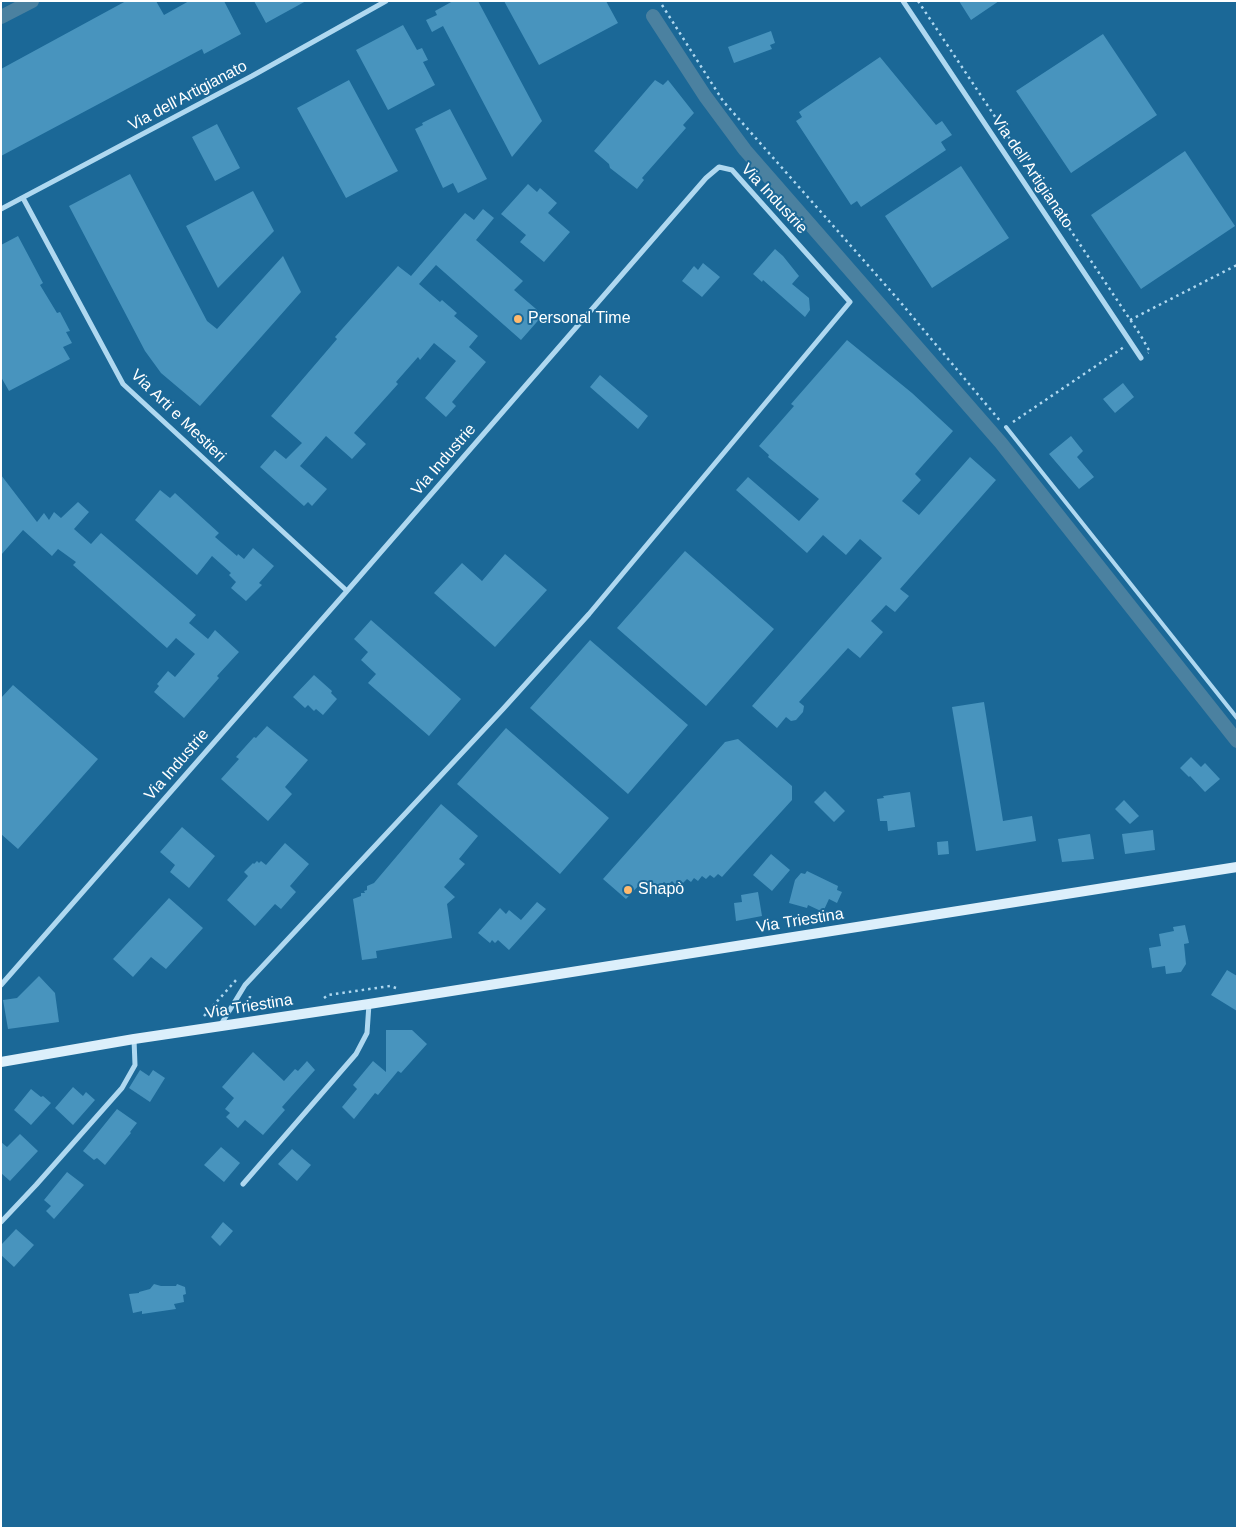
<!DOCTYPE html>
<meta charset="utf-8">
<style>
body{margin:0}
#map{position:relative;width:1238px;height:1529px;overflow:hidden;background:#1b6897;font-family:Helvetica,sans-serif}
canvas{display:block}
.frame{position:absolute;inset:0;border:2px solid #fff;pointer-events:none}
</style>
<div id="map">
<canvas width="1238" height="1529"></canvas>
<div class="frame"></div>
</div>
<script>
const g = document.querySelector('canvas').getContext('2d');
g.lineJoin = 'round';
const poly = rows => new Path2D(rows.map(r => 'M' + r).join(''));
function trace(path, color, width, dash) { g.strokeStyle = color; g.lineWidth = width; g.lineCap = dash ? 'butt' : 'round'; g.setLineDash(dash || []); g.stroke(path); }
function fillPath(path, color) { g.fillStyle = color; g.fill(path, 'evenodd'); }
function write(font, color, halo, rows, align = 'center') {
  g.font = font + ' Helvetica,sans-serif'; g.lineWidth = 4; g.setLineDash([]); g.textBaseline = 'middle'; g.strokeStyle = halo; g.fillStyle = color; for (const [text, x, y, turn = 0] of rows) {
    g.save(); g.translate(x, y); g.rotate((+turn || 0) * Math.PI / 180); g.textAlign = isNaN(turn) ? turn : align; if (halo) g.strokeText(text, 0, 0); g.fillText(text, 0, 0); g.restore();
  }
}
trace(poly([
 [653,16,705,96,745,150,1001,443,1237,741],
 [1,17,32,1]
]), '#4b81a0', 14);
fillPath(poly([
 [126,1,156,1,164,15,189,1,224,1,241,34,204,54,202,49,1,156,1,69],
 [254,1,306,1,266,23],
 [453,1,478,1,542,121,512,157,443,26,432,32,426,20,437,15,435,11],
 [504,1,606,1,618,23,539,65],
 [959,1,999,1,971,20],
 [403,25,417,50,422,48,428,60,423,62,435,85,388,110,356,50],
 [771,31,775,43,770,45,772,49,734,63,728,47],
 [1103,34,1157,115,1071,173,1016,91],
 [880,57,936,125,942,121,952,135,941,142,946,150,861,207,857,201,851,205,796,121,802,117,799,112],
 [349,80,398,171,346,198,297,108],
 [655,80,663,85,668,80,694,113,683,125,686,128,642,178,644,180,637,189,610,168,609,164,594,151],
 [450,109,487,179,458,193,453,183,443,188,415,129,423,125,422,123],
 [217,124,240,168,215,181,192,137],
 [1185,151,1235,226,1141,289,1091,215],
 [961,166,1009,238,932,288,885,216],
 [130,174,207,321,217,329,283,256,301,292,200,406,161,373,145,351,69,206],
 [528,184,537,192,540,188,557,203,548,213,570,232,544,262,520,242,526,235,501,214],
 [253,191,274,231,218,288,186,226],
 [483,209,494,218,476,240,523,281,514,290,543,315,521,340,436,265,419,284,440,302,442,300,457,313,454,316,478,336,469,347,486,362,452,402,456,406,446,417,425,398,456,361,434,343,420,360,418,357,396,382,398,384,354,433,366,444,352,459,326,436,300,466,327,489,312,506,308,502,304,506,260,467,275,450,286,459,302,443,271,416,337,339,335,337,398,266,411,276,465,213,474,220],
 [18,236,43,283,40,285,57,313,60,312,70,331,66,332,72,343,63,347,70,359,9,391,1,377,1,245],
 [775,249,783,256,799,276,792,284,809,298,810,310,805,317,763,280,762,282,753,274],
 [703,263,720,277,702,297,682,281,694,266,698,270],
 [847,340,912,393,953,431,915,474,921,480,902,501,919,515,970,457,996,480,900,589,909,596,895,612,886,605,871,621,883,632,860,658,848,648,799,702,804,706,803,712,796,720,791,721,786,717,777,728,752,706,882,558,860,539,846,555,823,535,807,553,736,490,748,477,799,521,819,499,768,457,769,455,759,446,794,406,791,404],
 [600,375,648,416,638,429,590,387],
 [1123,383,1134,397,1115,413,1103,399],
 [1071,436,1083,451,1077,457,1094,477,1079,489,1049,454],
 [1,475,37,522,44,513,49,520,54,512,61,518,78,502,89,512,74,529,91,544,101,533,196,615,189,623,208,639,215,630,239,652,217,676,219,678,184,718,154,692,159,686,157,684,168,671,175,677,195,654,176,638,167,648,73,565,76,562,58,549,52,556,23,530,1,555],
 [160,490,170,498,175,493,219,533,215,537,237,556,238,554,244,559,253,548,274,566,259,583,262,585,246,601,231,588,236,582,229,575,231,573,212,556,197,575,135,520],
 [685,551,774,629,706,706,617,628],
 [505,554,547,590,495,647,434,593,462,563,482,581],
 [371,620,461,699,429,736,368,683,376,674,361,660,368,652,354,639],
 [590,640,688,725,628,794,530,708],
 [314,675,332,691,331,693,337,699,323,715,316,709,314,711,308,705,305,708,293,697],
 [13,685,98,759,18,849,1,834,1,698],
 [984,702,1003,821,1032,816,1036,841,976,851,952,707],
 [267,726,308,760,285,787,292,794,268,821,221,779,239,759,236,757,254,737,256,738],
 [506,728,609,818,560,874,457,784],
 [738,739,792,786,792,800,722,877,718,874,714,878,710,875,706,879,702,876,698,881,694,878,691,882,687,879,683,883,679,880,675,884,672,881,668,885,664,882,659,886,656,884,652,887,643,881,626,899,603,879,725,742],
 [1191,757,1201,767,1205,763,1220,779,1205,792,1190,776,1189,777,1180,768],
 [825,791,845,811,834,822,814,802],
 [910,792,915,827,888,831,887,821,880,821,877,799,884,798,883,796],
 [1124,800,1139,816,1130,824,1115,809],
 [441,804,478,836,459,859,465,864,444,887,455,897,447,904,452,938,376,951,377,958,362,960,353,899,361,896,361,893,365,893,364,891,367,890,367,886,374,883],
 [182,827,215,856,189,888,170,872,175,865,160,852],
 [1153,830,1155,850,1125,854,1122,834],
 [1090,834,1094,859,1062,862,1058,839],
 [948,841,949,854,938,855,937,842],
 [285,843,309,864,290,886,296,892,281,909,275,904,255,926,227,900,248,876,244,872,253,863,254,864,257,861,259,863,261,861,266,865],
 [771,854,790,870,772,891,753,875],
 [807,871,838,886,837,890,842,892,837,903,829,899,823,912,808,905,807,908,789,903,795,880,801,873,805,874],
 [758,892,762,916,736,921,734,903,742,902,741,895],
 [169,898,203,928,166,969,151,957,133,977,113,959],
 [537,902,546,909,509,950,498,940,495,943,492,940,490,943,478,933,500,908,506,914,509,910,521,920],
 [1185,925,1189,943,1184,944,1186,964,1181,972,1166,974,1165,966,1152,968,1149,948,1161,946,1159,934,1174,931,1173,927],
 [1227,970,1237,976,1237,1011,1211,995],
 [39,976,55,993,59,1022,8,1029,3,1000,17,998],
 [386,1030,412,1030,427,1044,401,1073,398,1071,378,1095,375,1093,354,1119,342,1107,357,1089,353,1085,373,1061,386,1072],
 [253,1052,284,1081,295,1069,298,1071,307,1061,315,1070,282,1107,285,1110,263,1135,245,1120,238,1128,226,1117,230,1113,225,1109,234,1098,222,1087],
 [140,1070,149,1076,153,1070,165,1078,150,1102,129,1088],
 [73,1087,83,1096,86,1092,95,1100,73,1125,55,1108],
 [31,1089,41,1097,43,1096,51,1103,31,1125,14,1110],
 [117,1109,137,1123,130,1132,131,1133,105,1165,97,1158,94,1160,83,1151],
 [20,1134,38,1151,10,1181,1,1173,1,1142,7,1147],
 [221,1147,240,1163,224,1182,204,1165],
 [292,1149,311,1165,297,1181,278,1164],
 [67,1172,84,1185,54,1219,46,1211,51,1206,44,1200],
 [223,1222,233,1231,220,1246,211,1237],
 [16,1229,34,1245,14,1267,1,1255,1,1245],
 [154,1284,161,1286,176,1286,177,1284,185,1287,186,1294,183,1295,184,1302,174,1304,176,1309,142,1314,142,1311,133,1313,129,1294,139,1293,139,1292,150,1289]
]), '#4894be');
trace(poly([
 [918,1,1141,336,1150,352,1148,353],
 [662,5,723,101,896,297,1001,422],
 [1130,320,1237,265],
 [1013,422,1124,347],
 [250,996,249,1006,253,1009],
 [324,998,328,995,390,986,396,988],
 [204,1016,237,979]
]), '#afd8f0', 2.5, [2.5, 4]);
trace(poly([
 [1006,427,1237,718]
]), '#afd8f0', 4);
trace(poly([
 [903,1,1141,358],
 [23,198,123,384,347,591],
 [1,209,252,76,386,1],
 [1,985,347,591,706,178,719,167,732,170,850,302,589,614,503,709,245,985,220,1026],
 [243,1184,356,1054,367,1033,369,1004],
 [1,1222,36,1185,122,1088,135,1065,134,1039]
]), '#afd8f0', 5);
trace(poly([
 [1,1062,134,1039,369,1004,1237,867]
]), '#dceffb', 10);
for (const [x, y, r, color] of [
 [518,319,5,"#ffba6e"],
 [628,890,5,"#ffba6e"]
]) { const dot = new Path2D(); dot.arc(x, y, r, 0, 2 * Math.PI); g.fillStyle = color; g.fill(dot); trace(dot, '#1b6897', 2); }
write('16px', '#fff', '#1b6897', [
 ["Via dell'Artigianato",188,96,-28],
 ["Via dell'Artigianato",1032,172,56],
 ["Via Industrie",774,199,47],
 ["Via Arti e Mestieri",178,416,44],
 ["Via Industrie",444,460,-49],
 ["Via Industrie",177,765,-49],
 ["Via Triestina",800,921,-9],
 ["Via Triestina",249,1007,-9]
]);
write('16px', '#fff', '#1b6897', [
 ["Personal Time",528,319],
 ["Shapò",638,890]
], 'left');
</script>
